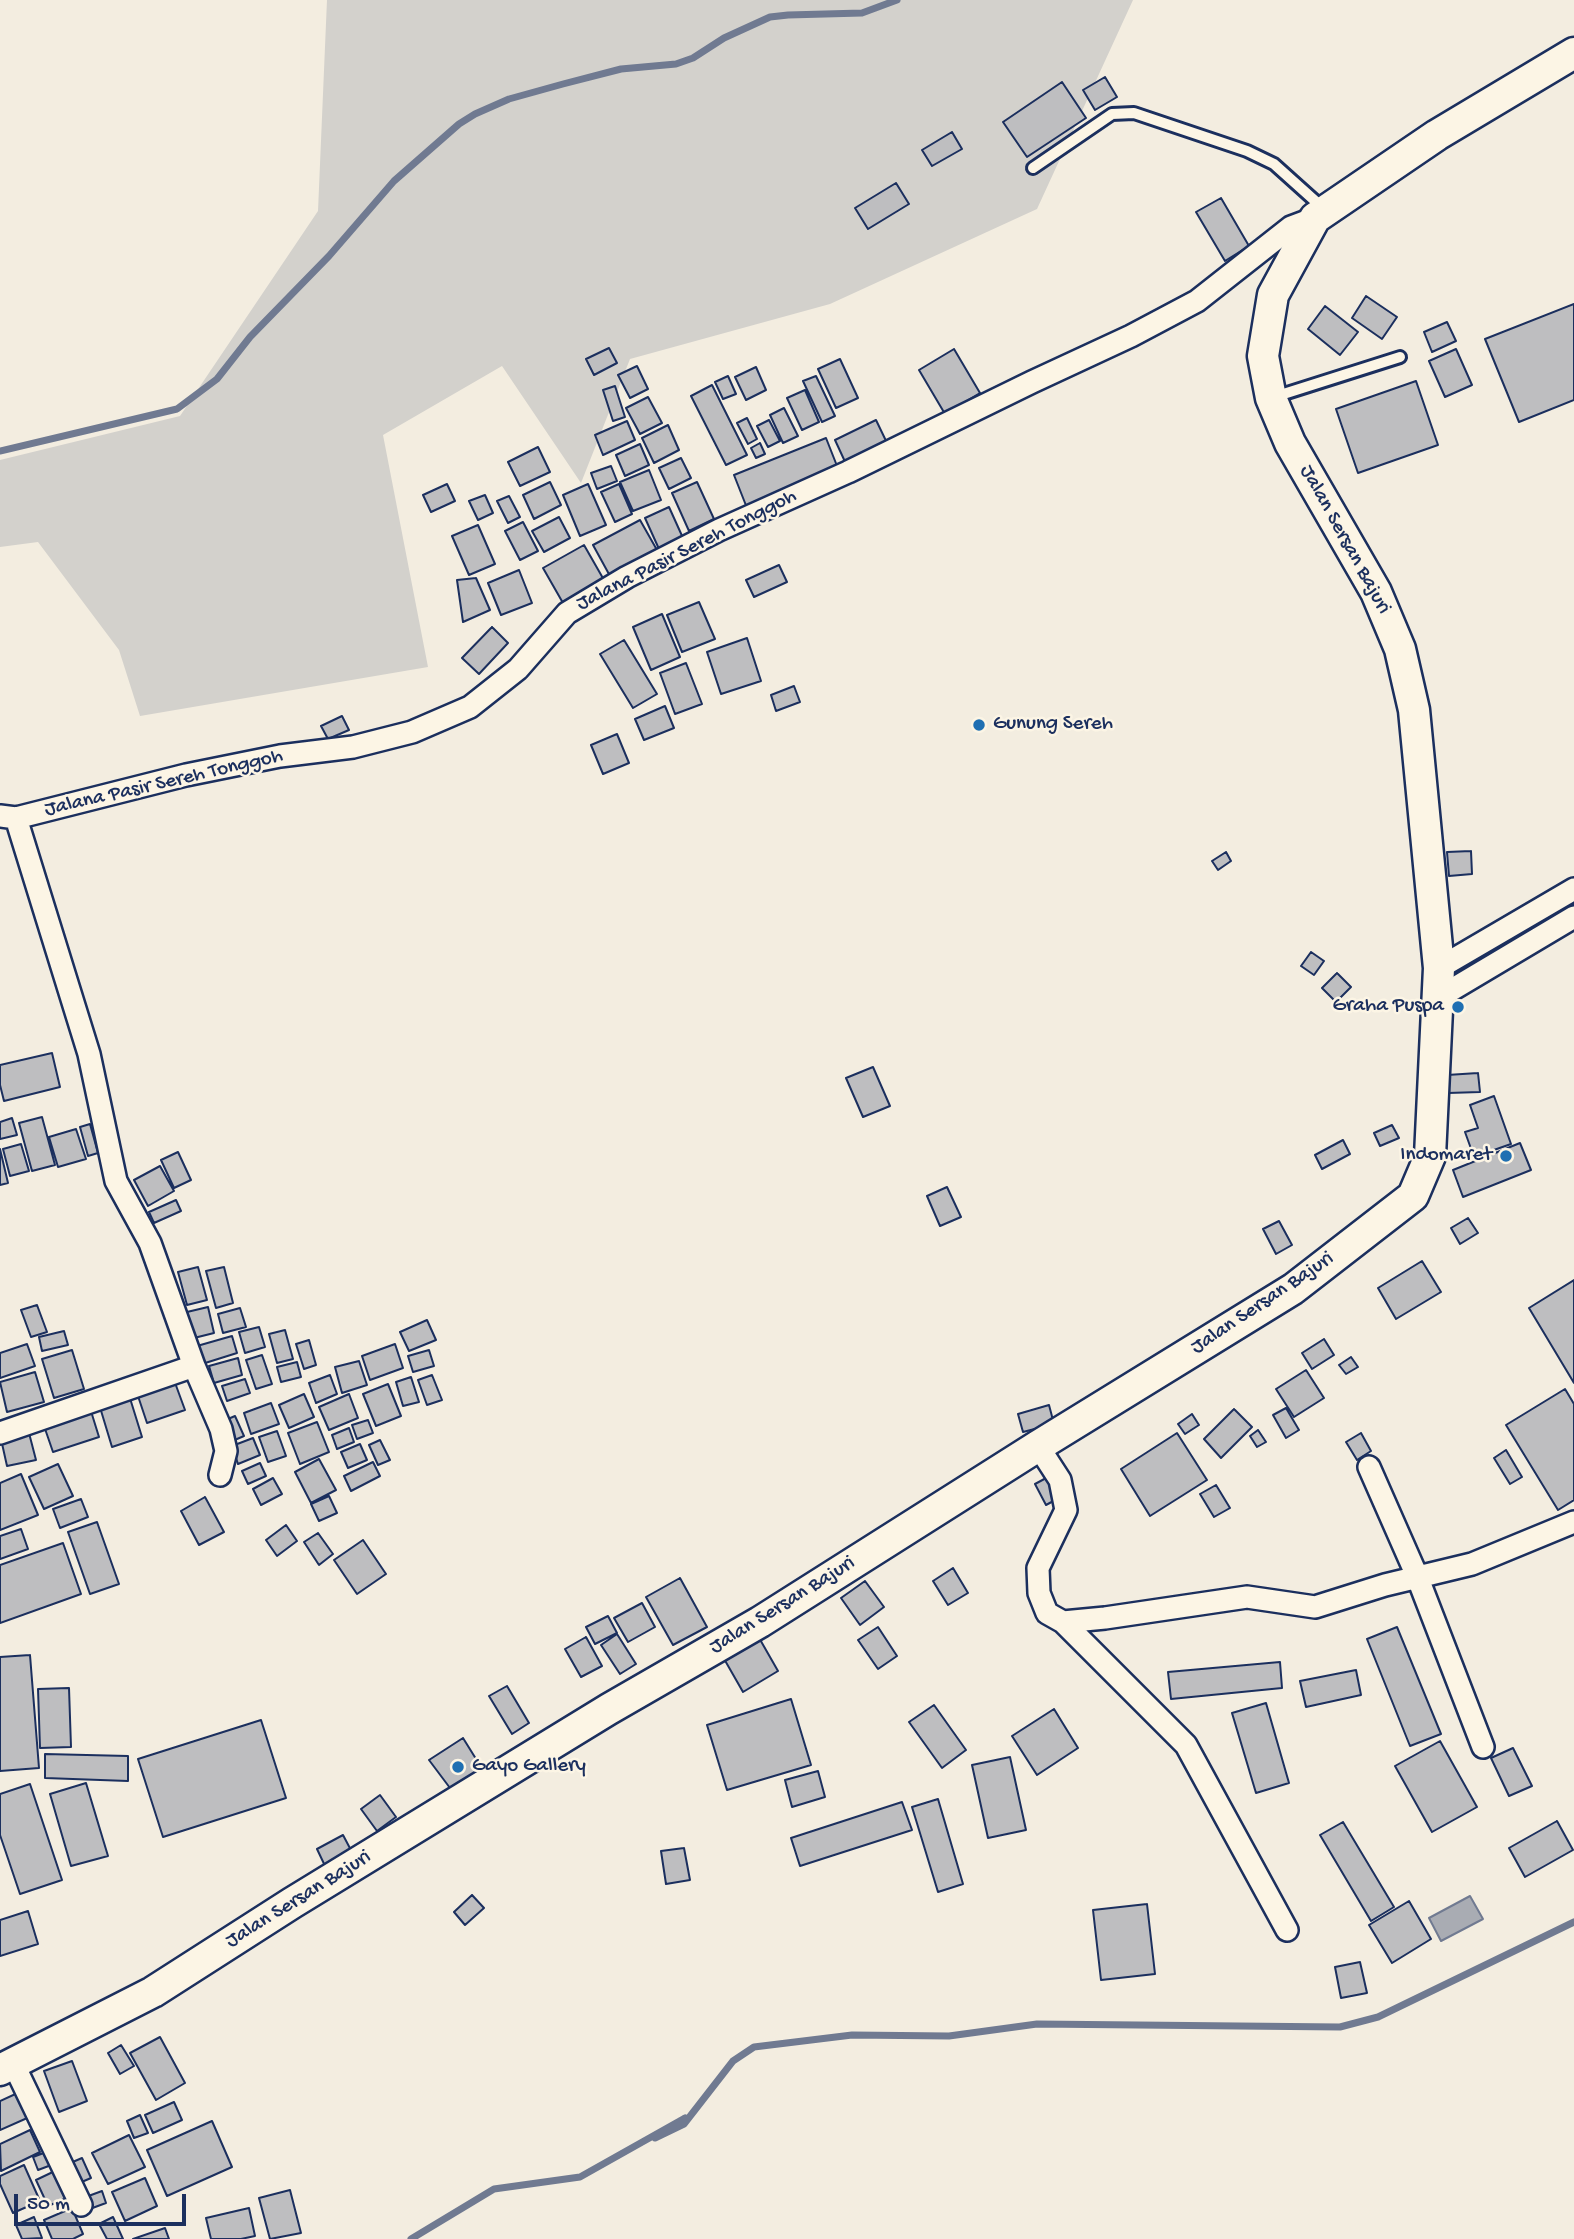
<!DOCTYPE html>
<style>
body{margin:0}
#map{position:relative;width:1574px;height:2239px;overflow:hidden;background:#f3ede0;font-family:"Gochi Hand",sans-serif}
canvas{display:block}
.scale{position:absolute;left:14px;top:2194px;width:172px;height:32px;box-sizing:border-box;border:4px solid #1b2f5e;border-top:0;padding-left:9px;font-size:21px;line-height:24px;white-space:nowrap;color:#1b2f5e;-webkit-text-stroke:5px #fcf5e5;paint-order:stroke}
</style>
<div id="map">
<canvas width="1574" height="2239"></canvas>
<div class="scale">50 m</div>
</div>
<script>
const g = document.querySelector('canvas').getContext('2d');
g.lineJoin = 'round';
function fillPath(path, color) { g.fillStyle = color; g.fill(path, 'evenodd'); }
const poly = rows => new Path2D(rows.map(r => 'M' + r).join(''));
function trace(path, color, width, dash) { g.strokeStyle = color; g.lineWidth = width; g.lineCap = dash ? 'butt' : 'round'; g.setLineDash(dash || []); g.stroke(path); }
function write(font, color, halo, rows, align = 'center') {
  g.font = font + ' "Gochi Hand",sans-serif'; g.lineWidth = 5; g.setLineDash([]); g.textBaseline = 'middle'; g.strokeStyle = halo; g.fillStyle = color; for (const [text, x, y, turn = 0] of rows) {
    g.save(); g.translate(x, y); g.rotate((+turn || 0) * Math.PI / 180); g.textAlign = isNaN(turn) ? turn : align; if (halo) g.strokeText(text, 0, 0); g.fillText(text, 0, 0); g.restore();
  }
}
fillPath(poly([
 [327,0,1133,0,1037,209,830,304,630,359,581,483,502,366,383,435,428,667,140,716,119,650,38,542,0,547,0,460,180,416,318,211]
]), '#d3d1cc');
const water = poly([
 [1470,1896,1483,1919,1441,1941,1429,1918,1470,1896]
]);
fillPath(water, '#a9acb3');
trace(water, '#707a91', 2);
trace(poly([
 [0,451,177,409,217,379,250,337,329,256,394,181,459,124,475,114,509,99,563,84,621,69,676,64,693,58,724,38,770,17,788,15,862,13,897,0],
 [411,2239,494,2189,580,2177,685,2118,655,2138,684,2124,733,2061,754,2047,852,2035,949,2036,1037,2024,1340,2027,1378,2017,1574,1922]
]), '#707a91', 7);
const building = poly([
 [1105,77,1117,97,1095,110,1083,90,1105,77],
 [1062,82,1086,118,1027,157,1003,122,1062,82],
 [952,132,962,149,932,166,922,150,952,132],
 [896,183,909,204,868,229,855,208,896,183],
 [1221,198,1249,246,1225,261,1196,212,1221,198],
 [1366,296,1397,317,1382,339,1352,318,1366,296],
 [1574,304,1574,400,1519,422,1485,339,1574,304],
 [1325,306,1358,332,1340,355,1308,329,1325,306],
 [1447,322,1456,341,1432,352,1424,332,1447,322],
 [609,348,617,363,594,375,586,359,609,348],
 [954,349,980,393,945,414,919,370,954,349],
 [1456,349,1472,385,1445,397,1429,361,1456,349],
 [840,359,858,398,836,408,818,369,840,359],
 [637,366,648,389,630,398,618,375,637,366],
 [756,367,766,390,746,400,735,377,756,367],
 [728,376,736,394,723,399,715,382,728,376],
 [816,376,835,416,822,422,803,381,816,376],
 [1416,381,1438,445,1358,473,1336,409,1416,381],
 [712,385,747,455,726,465,691,396,712,385],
 [615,386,625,417,613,421,603,390,615,386],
 [805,390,819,422,802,430,787,398,805,390],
 [648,397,662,423,640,434,626,408,648,397],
 [784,408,798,436,783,443,770,415,784,408],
 [747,418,757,439,748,444,737,423,747,418],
 [769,420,780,441,768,447,757,426,769,420],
 [876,420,888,445,847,466,835,440,876,420],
 [627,421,635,440,603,455,595,435,627,421],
 [668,425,679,450,654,463,642,438,668,425],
 [826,438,839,471,747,508,734,475,826,438],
 [760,443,765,454,756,458,751,448,760,443],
 [640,444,649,465,625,476,616,455,640,444],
 [538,447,550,472,520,486,508,462,538,447],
 [681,458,691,478,669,489,659,468,681,458],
 [611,466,617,481,597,489,591,473,611,466],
 [649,470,661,500,633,511,620,482,649,470],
 [550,482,561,505,534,519,523,495,550,482],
 [697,482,714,519,689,531,672,493,697,482],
 [447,484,455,501,431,512,423,495,447,484],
 [588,484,606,525,580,536,563,495,588,484],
 [619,484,632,514,615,522,601,492,619,484],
 [485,495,493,513,478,520,469,501,485,495],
 [509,496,520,517,508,523,497,501,509,496],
 [669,507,683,538,659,549,645,518,669,507],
 [559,517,570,538,544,552,532,531,559,517],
 [640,520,657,550,610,576,593,545,640,520],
 [523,522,538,551,520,560,505,531,523,522],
 [478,525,495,564,469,575,452,536,478,525],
 [584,545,604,580,563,603,543,568,584,545],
 [779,565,787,582,754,597,746,580,779,565],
 [519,570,532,603,501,615,488,583,519,570],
 [476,578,490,610,463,622,457,580,476,578],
 [699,602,715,639,682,652,667,615,699,602],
 [662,614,680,657,651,670,633,627,662,614],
 [492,627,508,643,479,674,462,658,492,627],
 [747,638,761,681,721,694,707,652,747,638],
 [624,640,657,694,633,708,600,654,624,640],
 [686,663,702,704,675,714,660,673,686,663],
 [794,686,800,702,776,711,771,695,794,686],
 [665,706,674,728,644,740,635,719,665,706],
 [342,716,349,730,328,739,321,726,342,716],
 [617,734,629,763,603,774,591,745,617,734],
 [1471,851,1472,874,1449,876,1447,852,1471,851],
 [1226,852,1231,861,1218,870,1212,861,1226,852],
 [1311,952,1324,961,1314,975,1301,966,1311,952],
 [1337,973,1351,987,1336,1002,1322,988,1337,973],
 [52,1053,60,1087,4,1101,0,1085,0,1065,52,1053],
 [873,1067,890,1106,863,1117,846,1078,873,1067],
 [1478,1073,1480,1092,1448,1093,1447,1075,1478,1073],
 [1494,1096,1511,1144,1474,1157,1465,1132,1478,1128,1470,1105,1494,1096],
 [42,1117,55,1165,32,1171,19,1123,42,1117],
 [12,1118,17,1135,0,1139,0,1122,12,1118],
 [90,1124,98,1153,88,1156,80,1127,90,1124],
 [1392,1125,1399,1138,1380,1146,1374,1133,1392,1125],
 [76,1129,86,1159,58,1167,49,1137,76,1129],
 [1343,1140,1350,1154,1322,1169,1315,1155,1343,1140],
 [1520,1143,1531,1170,1463,1197,1453,1170,1520,1143],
 [21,1144,29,1171,10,1176,3,1149,21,1144],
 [0,1149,8,1183,0,1185,0,1149],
 [178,1152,191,1180,174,1188,161,1160,178,1152],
 [160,1166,174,1191,148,1206,134,1180,160,1166],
 [947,1187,961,1217,940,1226,927,1196,947,1187],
 [176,1200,181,1211,154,1223,149,1212,176,1200],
 [1468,1218,1478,1233,1460,1244,1451,1228,1468,1218],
 [1279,1221,1292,1245,1276,1254,1263,1229,1279,1221],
 [1422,1261,1441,1292,1396,1319,1378,1288,1422,1261],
 [198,1267,207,1300,187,1305,178,1272,198,1267],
 [224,1267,233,1303,216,1308,206,1271,224,1267],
 [1574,1280,1574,1383,1529,1308,1574,1280],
 [37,1305,47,1332,31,1337,21,1310,37,1305],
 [208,1307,214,1333,194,1338,187,1312,208,1307],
 [240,1308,246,1327,223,1333,218,1314,240,1308],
 [427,1320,436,1340,409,1351,400,1332,427,1320],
 [259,1327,265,1347,245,1353,239,1332,259,1327],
 [285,1330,293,1359,277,1363,269,1334,285,1330],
 [64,1331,68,1345,42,1351,39,1337,64,1331],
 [232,1336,237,1353,202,1364,197,1346,232,1336],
 [1324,1339,1334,1355,1312,1369,1302,1353,1324,1339],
 [309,1340,316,1365,304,1369,296,1344,309,1340],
 [27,1344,35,1366,0,1378,0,1353,27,1344],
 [395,1344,403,1368,370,1380,362,1356,395,1344],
 [72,1350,84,1389,54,1398,42,1359,72,1350],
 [429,1350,434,1366,413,1372,408,1356,429,1350],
 [262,1355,272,1384,256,1389,246,1360,262,1355],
 [1351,1357,1358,1367,1346,1374,1339,1365,1351,1357],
 [238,1358,242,1375,214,1383,209,1366,238,1358],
 [359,1361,367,1385,342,1393,335,1367,359,1361],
 [297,1362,301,1377,281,1382,277,1367,297,1362],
 [1306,1370,1324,1398,1294,1417,1276,1389,1306,1370],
 [35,1372,44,1402,7,1412,0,1382,35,1372],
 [330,1375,337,1394,316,1403,309,1383,330,1375],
 [432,1375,442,1400,427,1405,418,1380,432,1375],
 [411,1377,419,1402,403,1406,396,1382,411,1377],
 [245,1379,250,1393,227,1401,222,1386,245,1379],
 [174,1380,185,1410,147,1423,137,1393,174,1380],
 [388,1384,401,1416,376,1426,363,1394,388,1384],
 [1565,1389,1574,1404,1574,1500,1558,1510,1506,1425,1565,1389],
 [304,1394,314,1417,289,1428,279,1405,304,1394],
 [349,1394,358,1418,329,1430,319,1407,349,1394],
 [129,1395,142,1437,112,1447,99,1404,129,1395],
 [271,1403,279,1424,251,1434,244,1413,271,1403],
 [1049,1405,1054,1424,1023,1432,1018,1414,1049,1405],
 [90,1408,99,1437,53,1452,43,1423,90,1408],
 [1286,1408,1299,1430,1286,1438,1273,1415,1286,1408],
 [1234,1409,1252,1427,1221,1458,1204,1439,1234,1409],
 [1192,1414,1199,1425,1185,1434,1178,1424,1192,1414],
 [235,1416,244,1436,230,1442,221,1422,235,1416],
 [368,1420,373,1433,357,1439,352,1425,368,1420],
 [317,1422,329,1452,300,1464,288,1433,317,1422],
 [349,1428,354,1442,337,1449,332,1435,349,1428],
 [1258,1430,1266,1442,1257,1447,1250,1436,1258,1430],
 [277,1431,286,1456,268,1462,259,1437,277,1431],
 [29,1433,36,1460,7,1466,1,1439,29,1433],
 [1177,1433,1207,1480,1150,1516,1121,1469,1177,1433],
 [1361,1433,1371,1451,1357,1460,1346,1442,1361,1433],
 [253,1438,260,1455,238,1464,232,1446,253,1438],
 [380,1440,390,1460,378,1465,369,1445,380,1440],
 [360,1444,367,1460,348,1468,341,1452,360,1444],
 [1506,1450,1522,1477,1510,1484,1494,1458,1506,1450],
 [319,1459,336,1490,311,1503,295,1472,319,1459],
 [373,1462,380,1476,351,1491,344,1476,373,1462],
 [260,1463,266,1476,248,1484,242,1471,260,1463],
 [58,1464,73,1496,44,1509,29,1477,58,1464],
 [21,1474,38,1515,0,1530,0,1483,21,1474],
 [1048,1477,1059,1498,1046,1505,1035,1484,1048,1477],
 [273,1478,282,1494,261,1505,253,1489,273,1478],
 [1216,1485,1230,1508,1214,1517,1200,1494,1216,1485],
 [329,1496,337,1513,319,1521,311,1504,329,1496],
 [205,1497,224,1532,199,1545,181,1511,205,1497],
 [81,1499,88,1517,60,1528,53,1509,81,1499],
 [97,1522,119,1584,90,1594,68,1532,97,1522],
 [286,1525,297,1541,277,1556,266,1540,286,1525],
 [21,1529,28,1549,0,1559,0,1536,21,1529],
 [318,1533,333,1554,319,1565,304,1542,318,1533],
 [363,1540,386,1574,357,1594,334,1560,363,1540],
 [63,1543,81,1594,0,1623,0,1565,63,1543],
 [953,1568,968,1593,948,1605,933,1581,953,1568],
 [680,1578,707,1627,673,1645,646,1597,680,1578],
 [865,1581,884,1607,860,1625,841,1598,865,1581],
 [642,1603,655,1627,628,1642,614,1618,642,1603],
 [608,1616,617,1633,595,1644,586,1627,608,1616],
 [878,1627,897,1656,878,1669,858,1640,878,1627],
 [1397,1627,1441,1734,1410,1746,1367,1639,1397,1627],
 [617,1634,636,1664,620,1674,601,1645,617,1634],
 [758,1636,778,1671,743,1692,723,1657,758,1636],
 [586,1637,602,1666,581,1677,565,1649,586,1637],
 [30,1655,39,1768,0,1771,0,1657,30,1655],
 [1280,1662,1282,1688,1171,1699,1168,1672,1280,1662],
 [1356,1670,1361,1695,1306,1707,1300,1681,1356,1670],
 [507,1686,529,1723,512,1734,489,1696,507,1686],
 [69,1688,71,1747,40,1748,38,1689,69,1688],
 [791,1699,811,1765,727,1790,707,1725,791,1699],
 [1266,1703,1289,1783,1256,1793,1232,1713,1266,1703],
 [934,1705,966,1750,942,1768,909,1722,934,1705],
 [1054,1709,1078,1748,1037,1775,1012,1736,1054,1709],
 [261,1720,286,1798,163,1837,138,1759,261,1720],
 [463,1738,486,1775,456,1796,429,1760,463,1738],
 [1440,1741,1477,1807,1432,1832,1395,1766,1440,1741],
 [1513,1748,1532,1786,1509,1796,1491,1758,1513,1748],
 [45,1754,128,1756,128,1781,45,1778,45,1754],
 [1010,1757,1026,1830,988,1838,972,1765,1010,1757],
 [818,1771,825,1797,792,1807,785,1780,818,1771],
 [86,1783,108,1856,71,1866,50,1794,86,1783],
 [30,1784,62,1880,20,1894,0,1835,0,1794,30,1784],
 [380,1795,396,1817,377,1831,361,1809,380,1795],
 [938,1799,963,1884,938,1892,912,1807,938,1799],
 [902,1802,912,1830,800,1866,791,1838,902,1802],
 [1557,1821,1573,1850,1525,1877,1509,1848,1557,1821],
 [1343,1822,1394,1907,1371,1921,1320,1835,1343,1822],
 [343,1835,353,1854,326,1868,317,1849,343,1835],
 [684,1848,690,1880,666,1884,661,1851,684,1848],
 [472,1895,484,1908,465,1925,454,1912,472,1895],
 [1409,1901,1431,1939,1392,1963,1369,1925,1409,1901],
 [1147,1904,1155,1974,1101,1980,1093,1910,1147,1904],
 [28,1911,38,1944,0,1956,0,1920,28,1911],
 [1360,1962,1367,1993,1341,1998,1335,1967,1360,1962],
 [160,2037,185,2083,156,2100,130,2053,160,2037],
 [121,2045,134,2066,120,2074,108,2053,121,2045],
 [72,2061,87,2101,59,2112,44,2071,72,2061],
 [22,2091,34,2115,0,2130,0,2101,22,2091],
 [174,2102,182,2120,153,2133,145,2115,174,2102],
 [140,2115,148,2133,134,2138,127,2121,140,2115],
 [212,2121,232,2167,167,2196,147,2150,212,2121],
 [30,2130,40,2152,1,2171,0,2144,30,2130],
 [129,2135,145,2167,108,2184,92,2153,129,2135],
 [49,2151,54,2164,38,2170,33,2157,49,2151],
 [82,2158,91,2178,77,2184,68,2164,82,2158],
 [24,2165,40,2201,13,2213,0,2184,0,2176,24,2165],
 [57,2170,69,2197,48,2206,36,2180,57,2170],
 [145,2178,157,2206,125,2221,112,2192,145,2178],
 [290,2190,301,2233,270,2239,259,2198,290,2190],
 [102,2191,106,2203,87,2210,83,2198,102,2191],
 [72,2208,83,2234,73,2239,52,2239,44,2220,72,2208],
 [249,2208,255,2236,241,2239,211,2239,206,2218,249,2208],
 [34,2217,42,2238,22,2239,16,2225,34,2217],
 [113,2217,123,2239,107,2239,99,2224,113,2217],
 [165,2228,169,2239,133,2239,165,2228]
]);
fillPath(building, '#bebec0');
trace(building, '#1b2f5e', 2);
const service = poly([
 [1033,168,1112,114,1134,113,1247,151,1274,164,1323,208],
 [1274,397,1400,357]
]);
const minor = poly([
 [0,816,16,818,186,775,280,756,353,747,412,732,470,707,518,669,567,613,627,577,719,530,848,472,1032,382,1131,336,1197,301,1291,227,1315,218],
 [16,818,89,1054,116,1181,150,1243,194,1366],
 [1439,968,1574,889],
 [1438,998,1574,917],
 [0,1433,194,1366,221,1429,226,1451,220,1475],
 [1038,1446,1060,1480,1066,1510,1038,1568,1039,1593,1047,1613,1063,1622,1105,1618,1247,1597,1315,1607,1385,1585,1472,1564,1574,1522],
 [1369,1467,1417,1576,1483,1747],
 [1063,1622,1186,1745,1287,1930],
 [13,2063,81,2205]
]);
const secondary = poly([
 [0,2070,153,1992,292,1903,609,1709,760,1622,1038,1446,1293,1289,1413,1196,1430,1156,1439,968,1414,710,1400,649,1376,592,1290,443,1271,398,1263,356,1273,295,1315,218,1437,135,1574,53]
]);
trace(service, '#1b2f5e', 16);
trace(minor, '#1b2f5e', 26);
trace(secondary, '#1b2f5e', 35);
trace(service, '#fcf5e5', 10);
trace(minor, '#fcf5e5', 21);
trace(secondary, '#fcf5e5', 30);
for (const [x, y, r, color] of [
 [979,725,7,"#1f6fb2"],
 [1458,1007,7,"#1f6fb2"],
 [1506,1156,7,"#1f6fb2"],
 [458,1767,7,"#1f6fb2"]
]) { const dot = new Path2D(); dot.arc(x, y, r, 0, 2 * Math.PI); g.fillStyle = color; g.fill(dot); trace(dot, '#fcf5e5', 2.5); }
write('21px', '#1b2f5e', '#fcf5e5', [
 ["Jalan Sersan Bajuri",1344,540,61],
 ["Jalana Pasir Sereh Tonggoh",687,551,-27],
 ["Jalana Pasir Sereh Tonggoh",164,784,-13],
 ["Jalan Sersan Bajuri",1263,1304,-34],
 ["Jalan Sersan Bajuri",783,1606,-32],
 ["Jalan Sersan Bajuri",299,1900,-32]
]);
write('21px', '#1b2f5e', '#fcf5e5', [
 ["Gunung Sereh",993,725],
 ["Graha Puspa",1444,1007,"right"],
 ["Indomaret",1492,1156,"right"],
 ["Gayo Gallery",472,1767]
], 'left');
</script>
